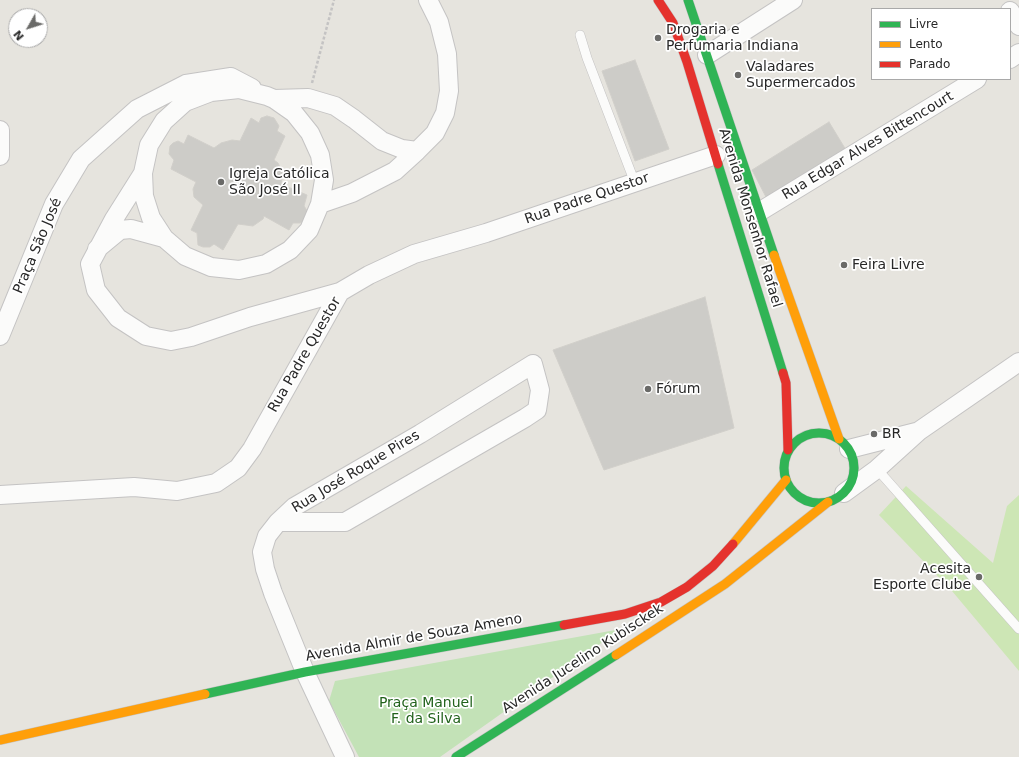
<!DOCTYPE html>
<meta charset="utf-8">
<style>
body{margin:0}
#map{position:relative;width:1019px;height:757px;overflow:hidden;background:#e6e4de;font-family:"DejaVu Sans",sans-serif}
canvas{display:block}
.legend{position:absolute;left:871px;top:8px;width:140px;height:72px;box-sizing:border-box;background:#fff;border:1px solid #a9a9a9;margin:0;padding:5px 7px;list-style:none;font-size:12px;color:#282828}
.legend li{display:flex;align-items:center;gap:8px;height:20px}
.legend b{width:20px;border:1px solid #a9a9a9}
.north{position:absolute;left:8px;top:8px;width:40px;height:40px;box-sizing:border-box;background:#fff;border:1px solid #a9a9a9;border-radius:50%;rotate:231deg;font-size:11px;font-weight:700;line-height:16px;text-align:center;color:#282828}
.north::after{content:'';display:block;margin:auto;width:14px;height:18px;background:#6a6a68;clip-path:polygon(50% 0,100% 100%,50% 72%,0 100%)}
</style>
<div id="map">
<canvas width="1019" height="757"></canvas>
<ul class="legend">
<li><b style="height:5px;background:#30b455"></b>Livre</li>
<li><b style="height:5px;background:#ff9f0a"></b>Lento</li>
<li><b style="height:5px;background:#e5322d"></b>Parado</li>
</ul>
<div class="north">N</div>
</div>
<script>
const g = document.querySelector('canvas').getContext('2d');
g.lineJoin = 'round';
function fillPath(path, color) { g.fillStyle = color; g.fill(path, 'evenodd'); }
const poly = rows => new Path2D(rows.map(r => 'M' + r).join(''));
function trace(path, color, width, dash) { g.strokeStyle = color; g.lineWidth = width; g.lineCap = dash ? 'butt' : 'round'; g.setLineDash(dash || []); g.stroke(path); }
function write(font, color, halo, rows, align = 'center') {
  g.font = font + ' "DejaVu Sans",sans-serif'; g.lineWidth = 3.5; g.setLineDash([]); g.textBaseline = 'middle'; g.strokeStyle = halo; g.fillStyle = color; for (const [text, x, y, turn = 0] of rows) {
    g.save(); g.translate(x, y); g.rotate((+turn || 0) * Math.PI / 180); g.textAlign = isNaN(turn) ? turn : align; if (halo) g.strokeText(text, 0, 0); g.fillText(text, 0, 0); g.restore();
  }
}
fillPath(poly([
 [621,629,440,757,359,757,329,701,335,681]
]), '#c3e2b7');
fillPath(poly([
 [906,486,993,563,1007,506,1019,495,1019,671,952,591,879,515]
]), '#cde6b5');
const building = poly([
 [635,60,669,149,635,161,602,71,635,60],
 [267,116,274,118,279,126,277,131,285,136,274,160,278,163,283,173,281,184,307,195,304,206,308,212,307,219,300,223,293,223,289,230,264,216,263,219,253,226,238,224,223,250,214,244,210,247,203,247,198,245,197,233,191,230,203,205,194,197,193,189,196,182,171,169,174,160,169,154,170,146,173,143,178,141,184,144,188,135,214,148,221,143,232,140,240,141,251,118,259,123,261,118,267,116],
 [829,122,846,150,766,197,752,170,829,122],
 [705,297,734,428,604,470,553,350,705,297]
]);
fillPath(building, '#cdccc8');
trace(building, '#d1cfca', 1);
const lane = poly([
 [580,35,587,58,635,183],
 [877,469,1019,629]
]);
const street = poly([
 [1010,11,1019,26],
 [707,55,793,0],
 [1010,59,1019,53],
 [274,99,308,98,335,106,354,119,382,141,402,149,417,151],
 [0,130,0,156],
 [143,173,114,219,90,264,96,290,118,318,146,336,171,341,191,337,250,317,340,292],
 [320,204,352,193,395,171,417,151,435,133,445,113,449,91,447,54,439,22,428,0],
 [759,212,977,79],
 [97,249,120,230,131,229,164,238,185,256,211,267,239,270,266,264,290,250,309,230,320,204,324,180,320,155,310,133,294,113,274,99,267,96,239,89,211,92,185,102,164,121,149,145,143,173,144,196,151,218,164,238],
 [0,336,54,204,81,159,137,109,186,84,231,77,252,88],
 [849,449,916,432],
 [844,493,877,469,919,431,1019,362],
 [0,495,134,487,177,491,216,483,238,468,252,449,340,292,369,275,414,254,486,233,716,155],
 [278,522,345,522,525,418,537,410,540,390,533,364,420,434,294,507,278,522,267,536,262,552,265,569,273,593,305,672,345,757]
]);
const fast = poly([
 [688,0,774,255],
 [718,164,783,373],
 '784 468a35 35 0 1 1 70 0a35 35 0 1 1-70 0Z',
 [205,694,305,672,564,625],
 [456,757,616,655]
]);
const slow = poly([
 [774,255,839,439],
 [733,544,786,480],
 [616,655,725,584,828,502],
 [0,740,205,694]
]);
const jam = poly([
 [658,0,673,23,687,62,718,164],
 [783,373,786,383,788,450],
 [564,625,625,614,661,602,687,587,713,566,733,544]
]);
trace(lane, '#c4c3c3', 10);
trace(street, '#c4c3c3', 20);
trace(fast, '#c4c3c3', 10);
trace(slow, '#c4c3c3', 10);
trace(jam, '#c4c3c3', 10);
trace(poly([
 [312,83,334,0]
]), '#c4c3c3', 2.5, [3, 2]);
trace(lane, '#fbfbfa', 9);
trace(street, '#fbfbfa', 18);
trace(fast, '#30b455', 9);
trace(slow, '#ff9f0a', 9);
trace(jam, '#e5322d', 9);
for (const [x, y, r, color] of [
 [658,38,4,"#6a6a68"],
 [738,75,4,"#6a6a68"],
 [221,182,4,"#6a6a68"],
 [844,265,4,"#6a6a68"],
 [648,389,4,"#6a6a68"],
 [874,434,4,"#6a6a68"],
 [979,577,4,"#6a6a68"]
]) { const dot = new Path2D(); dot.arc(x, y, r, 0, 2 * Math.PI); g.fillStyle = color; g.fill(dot); trace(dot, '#fff', 1.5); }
write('14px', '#282828', '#fff', [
 ["Drogaria e",666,30],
 ["Perfumaria Indiana",666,46],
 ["Valadares",746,67],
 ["Supermercados",746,83],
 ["Igreja Católica",229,174],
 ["São José II",229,190],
 ["Feira Livre",852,265],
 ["Fórum",656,389],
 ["BR",882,434],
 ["Acesita",971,569,"right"],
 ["Esporte Clube",971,585,"right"]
], 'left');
write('14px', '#282828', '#fff', [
 ["Rua Edgar Alves Bittencourt",868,146,-31],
 ["Rua Padre Questor",587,199,-19],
 ["Avenida Monsenhor Rafael",750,218,73],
 ["Praça São José",38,246,-67],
 ["Rua Padre Questor",305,355,-60],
 ["Rua José Roque Pires",356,472,-31],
 ["Avenida Almir de Souza Ameno",414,638,-10],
 ["Avenida Jucelino Kubisckek",583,659,-33]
]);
write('14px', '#21621b', '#fff', [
 ["Praça Manuel",426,703],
 ["F. da Silva",426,719]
]);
</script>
